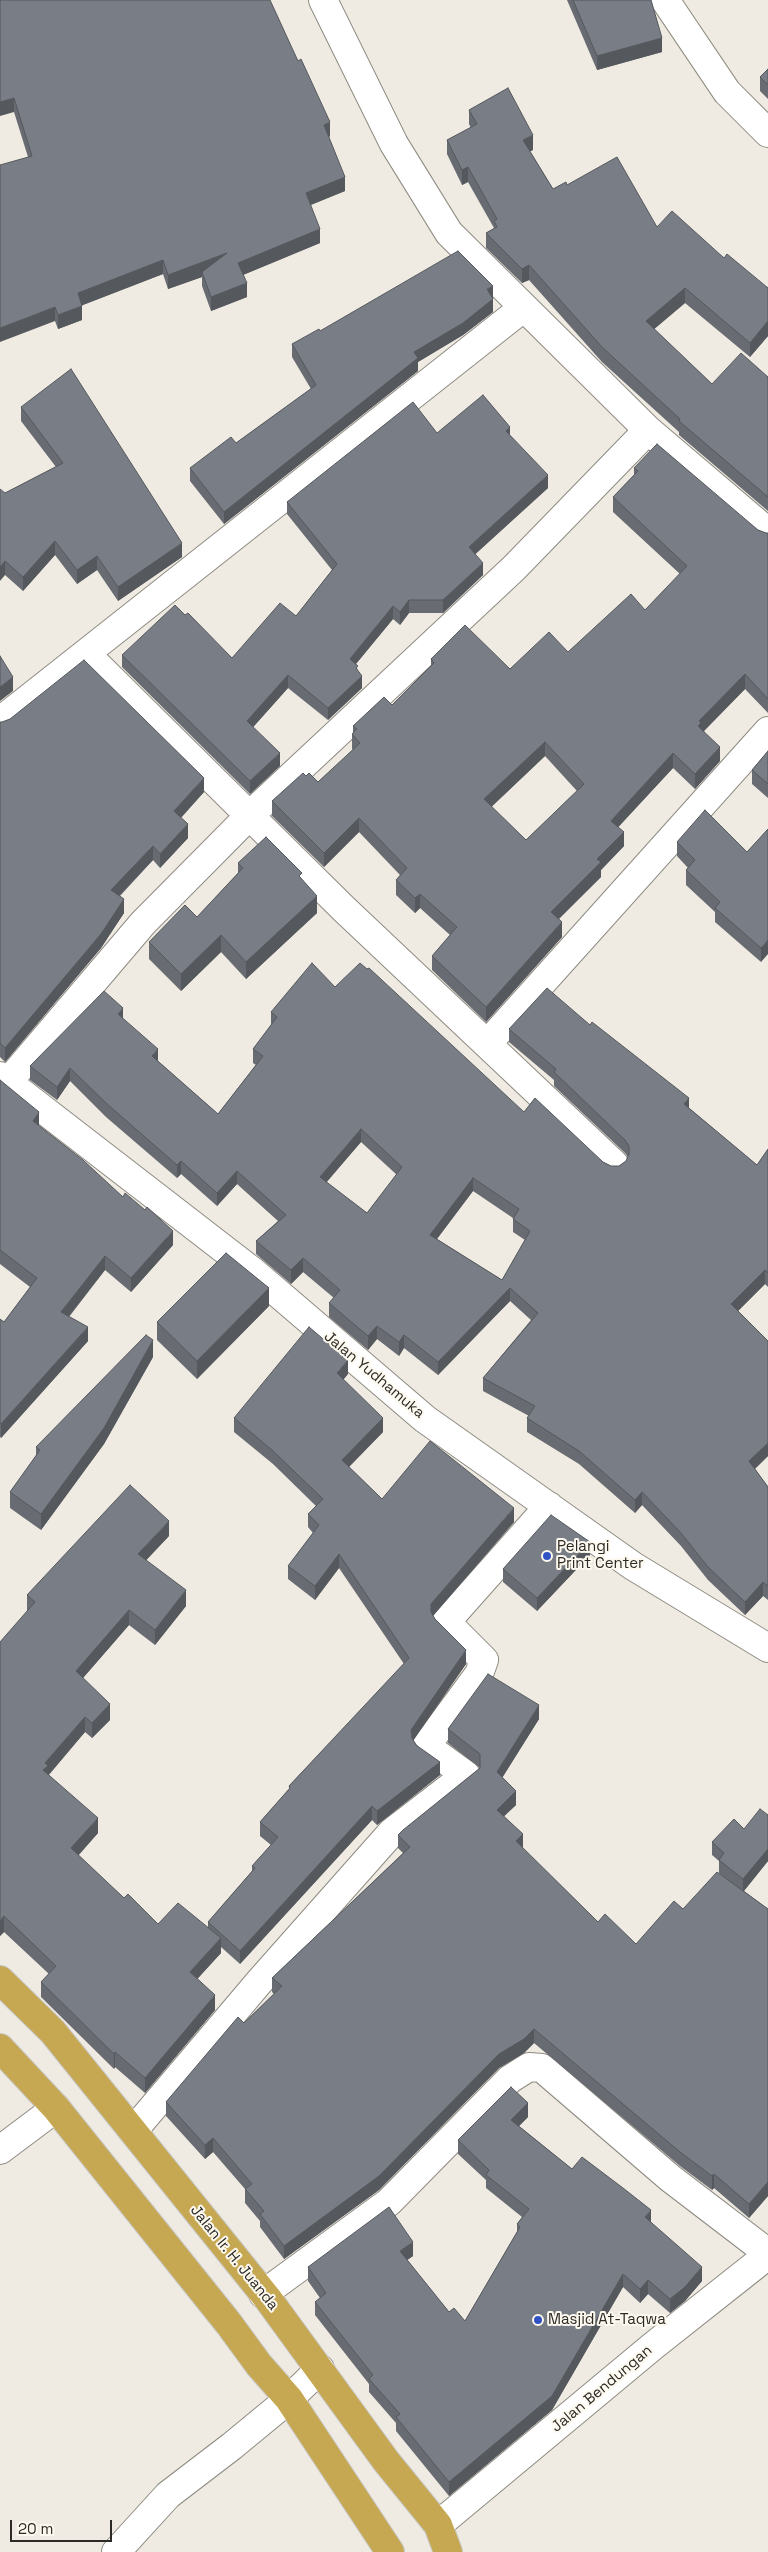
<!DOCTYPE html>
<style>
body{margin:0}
#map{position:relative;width:768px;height:2552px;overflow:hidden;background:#efebe2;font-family:"Space Grotesk",sans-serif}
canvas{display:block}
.scale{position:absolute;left:10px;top:2520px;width:102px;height:22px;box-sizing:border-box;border:2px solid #2c2a27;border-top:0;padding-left:6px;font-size:15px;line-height:18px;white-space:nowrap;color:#2c2a27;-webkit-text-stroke:4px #fdf9ef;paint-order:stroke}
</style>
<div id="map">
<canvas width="768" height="2552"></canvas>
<div class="scale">20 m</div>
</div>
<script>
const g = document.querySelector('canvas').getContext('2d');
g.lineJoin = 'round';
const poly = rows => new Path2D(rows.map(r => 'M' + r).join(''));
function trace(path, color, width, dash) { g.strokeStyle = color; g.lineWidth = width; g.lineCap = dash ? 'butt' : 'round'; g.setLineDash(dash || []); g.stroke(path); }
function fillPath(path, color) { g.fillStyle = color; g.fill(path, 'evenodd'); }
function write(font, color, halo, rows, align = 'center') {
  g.font = font + ' "Space Grotesk",sans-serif'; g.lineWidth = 4; g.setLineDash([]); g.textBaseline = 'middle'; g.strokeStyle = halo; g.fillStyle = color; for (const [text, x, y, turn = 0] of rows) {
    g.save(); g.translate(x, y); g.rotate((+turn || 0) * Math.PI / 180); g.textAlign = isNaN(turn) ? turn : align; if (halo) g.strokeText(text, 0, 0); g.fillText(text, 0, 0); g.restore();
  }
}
const minor = poly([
 [323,0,394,144,449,233,648,430,768,532],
 [665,0,727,92,768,133],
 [86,654,344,909,614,1164],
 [0,721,523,308],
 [487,1044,768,731],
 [0,1076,251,1270,425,1419,633,1566,768,1648],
 [8,1082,143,923,250,815,514,568,648,430],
 [133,2131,260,1981,392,1832,466,1775,426,1746,479,1674,484,1660,446,1622,549,1506],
 [0,2150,56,2108],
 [263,2294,389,2202,510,2079,529,2067,542,2068,670,2178,768,2253],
 [116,2552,168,2495,232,2446,289,2399,320,2369]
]);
const tertiary = poly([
 [438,2525,653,2346,768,2255]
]);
const trunk = poly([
 [0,1980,53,2032,268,2299,386,2461,438,2525,448,2552],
 [0,2048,56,2108,229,2324,259,2365,289,2399,390,2552]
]);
trace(minor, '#8e8b82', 30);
trace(tertiary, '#8e8b82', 30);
trace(trunk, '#c8c8c7', 30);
trace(minor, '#fff', 28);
trace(tertiary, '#fff', 28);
trace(trunk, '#c6a853', 28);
fillPath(poly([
 [0,0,330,136,329,137,345,191,310,205,320,243,243,275,247,297,211,311,202,286,202,277,168,289,163,274,82,305,82,320,58,329,55,321,28,157,14,112],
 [567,0,651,0,662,52,597,70],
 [768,69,768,99,760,91,760,77],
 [469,110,533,150,530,151,553,189,567,185,724,258,768,288,768,336,750,357,685,303,654,329,712,384,768,377,768,511,679,435,679,432,602,362,529,280,522,283,486,248,486,233,494,228,468,182,462,185,447,154,447,140,471,128,469,124],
 [492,299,493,312,463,335,418,362,418,371,224,524,190,481,190,468,236,443,311,389,292,357,292,344,320,331,493,299],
 [21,407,182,557,118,601,97,570,77,584,55,555,23,591,5,575,5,493,56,467,21,421],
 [437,433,510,436,548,488,475,554,483,575,443,613,409,613,400,625,393,619,356,664,362,688,328,720,288,688,253,727,280,766,250,794,122,667,122,655,185,615,232,658,296,616,332,570,287,514,287,502],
 [634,468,758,530,766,533,768,533,768,713,745,689,704,731,720,761,695,789,673,768,618,827,624,846,601,870,601,877,558,919,562,937,486,1022,432,970,432,956,450,935,420,908,415,913,396,895,396,880,400,875,359,832,324,867,272,816,272,801,306,776,318,782,353,750,352,749,352,734,353,733,353,726,392,705,431,666,431,659,510,669,568,652,645,610,680,574,613,512,613,497,634,475],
 [545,756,577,791,526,840,491,807],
 [0,722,204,792,181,818,188,838,160,868,153,860,120,896,124,913,101,948,5,1062,0,1057],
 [768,751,768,798,752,784,752,770],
 [768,829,761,962,715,922,715,912,686,885,686,870,688,868,677,856,677,842,747,852],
 [238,863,302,879,317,913,246,979,221,952,181,991,149,959,149,942,197,917,238,873],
 [335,987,524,1112,603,1162,611,1166,619,1166,626,1161,628,1157,625,1153,554,1086,554,1080,509,1042,509,1029,689,1108,757,1165,768,1149,768,1287,765,1284,738,1311,768,1341,768,1456,755,1469,768,1487,768,1600,763,1596,745,1615,708,1580,681,1546,642,1505,635,1513,579,1464,527,1432,527,1418,529,1416,483,1391,483,1378,531,1320,510,1301,438,1375,404,1348,399,1356,377,1339,368,1350,329,1317,329,1303,334,1298,303,1272,291,1284,256,1254,256,1241,278,1221,237,1184,217,1206,181,1174,177,1178,106,1117,70,1081,57,1100,30,1080,30,1066,123,1019,158,1061,218,1114,256,1065,253,1063,253,1049,271,1025,271,1012],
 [361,1142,397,1175,367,1213,326,1182],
 [473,1191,513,1218,513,1232,525,1240,502,1280,437,1239],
 [0,1080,39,1126,173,1245,131,1292,105,1270,69,1317,88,1341,1,1438,0,1437,0,1319,4,1322,30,1287,0,1264],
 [269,1306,197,1379,157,1340,157,1322],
 [153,1357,104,1444,41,1530,10,1508,10,1492,36,1456,36,1447],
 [348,1374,343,1380,383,1432,349,1467,382,1499,514,1522,433,1616,466,1664,413,1740,440,1775,377,1825,372,1820,240,1964,221,1947,221,1953,197,1979,215,2010,145,2093,115,2067,114,2069,41,1997,41,1982,49,1974,4,1932,0,1936,27,1610,27,1595,169,1536,146,1560,186,1606,155,1645,129,1625,83,1678,110,1720,92,1738,85,1732,48,1775,98,1833,78,1855,124,1898,158,1924,208,1927,208,1922,252,1871,252,1866,271,1845,260,1836,260,1822,289,1789,289,1786,404,1664,339,1568,315,1600,288,1579,288,1566,313,1533,308,1527,308,1514,316,1506,273,1464,234,1432,234,1418],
 [590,1555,537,1611,503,1582,503,1569],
 [539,1719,502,1778,516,1805,504,1816,523,1847,522,1848,598,1922,636,1944,683,1909,729,1881,719,1873,719,1861,712,1855,712,1842,744,1829,768,1815,768,1861,744,1891,768,1909,768,2196,749,2218,714,2188,712,2190,680,2166,534,2043,524,2053,499,2068,379,2190,284,2259,260,2227,260,2221,245,2203,245,2189,213,2152,205,2159,166,2116,166,2102,244,2023,274,1994,272,1992,272,1978,403,1853,398,1848,398,1835,480,1768,448,1743,448,1729],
 [528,2117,519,2126,572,2169,651,2222,702,2281,685,2301,670,2313,648,2294,640,2303,623,2287,552,2410,449,2496,396,2431,396,2423,369,2392,369,2384,315,2315,315,2302,320,2298,308,2281,308,2267,413,2256,407,2260,449,2312,465,2321,517,2232,517,2224,522,2217,486,2188,486,2180,458,2154,458,2140]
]), '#686c72');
fillPath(poly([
 [662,38,662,52,597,70,597,56],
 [14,98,14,112,0,116,0,102],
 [330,122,330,136,324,139,324,125],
 [533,135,533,150,523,155,523,140],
 [468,167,468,182,462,185,462,170],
 [345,177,345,191,306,207,306,193],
 [320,229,320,243,238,277,238,263],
 [227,253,202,272,202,277,168,289,168,275],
 [163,260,163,274,78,307,78,293],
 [529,265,529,280,522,283,522,269],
 [247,283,247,297,211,311,211,297],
 [493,286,493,299,487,302,487,289],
 [685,288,685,303,646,336,646,321],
 [493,299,493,312,463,335,418,362,418,371,224,524,224,512,414,352],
 [82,306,82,320,58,329,58,315],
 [55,307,55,321,0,342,0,328],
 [768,321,768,336,750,357,750,343],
 [510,427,510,439,506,431],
 [548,475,548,488,469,560,469,547],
 [55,541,55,555,23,591,23,577],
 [182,543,182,557,118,601,118,587],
 [97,556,97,570,77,584,77,570],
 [5,561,5,575,0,581,0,567],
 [483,563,483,575,443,613,443,600],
 [409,600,409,613,400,625,400,612],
 [393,606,393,619,350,671,350,659],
 [745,674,745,689,701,734,698,726,699,721],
 [288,675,288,688,247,734,247,721],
 [362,676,362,688,328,720,328,708],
 [13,677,13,691,0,701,0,687],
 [545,742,545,756,484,814,484,799],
 [720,747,720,761,695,789,695,774],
 [280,753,280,766,250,794,250,781],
 [673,753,673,768,611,835,611,821],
 [204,778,204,792,174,825,174,811],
 [359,818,359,832,324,867,324,853],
 [188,824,188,838,160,868,160,854],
 [624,832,624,846,601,870,601,877,551,927,551,912,597,859],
 [153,846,153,860,111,904,111,890],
 [420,894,420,908,415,913,415,898],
 [317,896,317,913,246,979,246,962],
 [124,899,124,913,101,948,5,1062,5,1048],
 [562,922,562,937,486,1022,486,1007],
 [221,935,221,952,181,991,181,974],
 [768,940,768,954,761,962,761,948],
 [123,1008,123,1021,118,1014],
 [158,1049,158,1063,152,1056],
 [70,1068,70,1081,57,1100,57,1087],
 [689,1098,689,1111,684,1104],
 [39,1112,39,1126,33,1121],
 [361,1129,361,1142,320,1190,320,1177],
 [181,1161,181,1174,177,1178,177,1165],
 [237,1171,237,1184,217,1206,217,1193],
 [473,1178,473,1191,430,1248,430,1235],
 [173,1231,173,1245,131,1292,131,1278],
 [105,1256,105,1270,61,1326,61,1312],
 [303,1258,303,1272,291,1284,291,1270],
 [765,1270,765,1284,731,1318,731,1304],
 [269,1288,269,1306,197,1379,197,1361],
 [510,1288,510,1301,438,1375,438,1362],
 [377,1326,377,1339,368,1350,368,1336],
 [88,1327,88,1341,1,1438,1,1424],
 [404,1335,404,1348,399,1356,399,1342],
 [153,1340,153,1357,104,1444,41,1530,41,1514],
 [348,1360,348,1374,337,1387,337,1373],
 [383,1418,383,1432,342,1474,342,1460],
 [768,1443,768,1456,749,1474,749,1461],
 [642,1492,642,1505,635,1513,635,1500],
 [514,1508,514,1522,431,1618,431,1604],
 [169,1521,169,1536,138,1569,138,1554],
 [590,1542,590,1555,537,1611,537,1598],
 [339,1554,339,1568,315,1600,315,1586],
 [763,1582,763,1596,745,1615,745,1602],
 [186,1590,186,1606,155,1645,155,1630],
 [129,1610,129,1625,76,1686,76,1671],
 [466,1650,466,1664,411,1744,411,1730],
 [110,1704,110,1720,92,1738,92,1723],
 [539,1705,539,1719,497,1786,497,1772],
 [85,1717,85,1732,48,1776,43,1770,45,1763],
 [440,1762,440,1775,377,1825,377,1811],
 [516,1791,516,1805,497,1823,497,1810],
 [372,1806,372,1820,240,1964,240,1951],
 [98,1818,98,1833,71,1864,71,1848],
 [523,1834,523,1847,516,1855,516,1841],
 [768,1849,768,1861,743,1892,743,1879],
 [4,1916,4,1932,0,1936,0,1921],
 [221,1938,221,1953,190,1987,190,1972],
 [215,1995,215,2010,145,2093,145,2078],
 [534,2029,534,2043,524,2053,499,2068,379,2190,284,2259,284,2246,499,2054],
 [115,2052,115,2067,114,2069,114,2054],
 [528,2103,528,2117,511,2134,511,2120],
 [213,2138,213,2152,205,2159,205,2145],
 [714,2174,714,2188,712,2190,712,2176],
 [768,2182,768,2196,749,2218,749,2204],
 [651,2210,651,2223,645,2217],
 [413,2242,413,2256,400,2265,400,2251],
 [702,2267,702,2281,685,2301,670,2313,670,2299],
 [623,2274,623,2287,552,2410,449,2496,449,2482],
 [648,2280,648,2294,640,2303,640,2289]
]), '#55585d');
const building = poly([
 [0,0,270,0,298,61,301,59,330,122,324,125,345,177,306,193,320,229,238,263,247,283,211,297,202,272,227,253,168,275,163,260,78,293,82,306,58,315,55,307,0,328,0,165,32,156,14,98,0,102,0,0],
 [573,0,651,0,662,38,597,56,573,0],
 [768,69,768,85,760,77,768,69],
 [508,88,533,135,523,140,553,189,566,182,567,185,617,157,657,227,672,211,724,258,727,254,768,288,768,321,750,343,685,288,646,321,712,384,741,353,768,377,768,497,679,421,680,419,602,347,529,265,522,269,486,233,497,227,494,221,497,219,468,167,462,170,447,140,477,124,469,110,508,88],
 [458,251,493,286,487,289,493,299,463,323,414,352,418,358,224,512,190,468,231,437,236,443,316,385,292,344,319,329,320,331,458,251],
 [71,369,182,543,118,587,97,556,77,570,55,541,23,577,5,561,0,567,0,489,5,493,63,463,21,407,71,369],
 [483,395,510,427,506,431,548,475,469,547,483,563,443,600,409,600,400,612,393,606,350,659,358,666,356,668,362,676,328,708,288,675,247,721,280,753,250,781,122,655,175,605,185,615,188,613,232,658,280,603,296,616,337,564,287,502,413,402,437,433,483,395],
 [657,444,758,530,766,533,768,533,768,699,745,674,699,721,701,723,698,726,720,747,695,774,673,753,611,821,624,832,597,859,601,862,551,912,562,922,486,1007,432,956,457,927,420,894,415,898,396,880,407,868,359,818,324,853,272,801,303,773,306,776,309,773,318,782,360,743,352,734,357,729,353,726,384,697,392,705,434,663,431,659,465,625,510,669,549,632,568,652,631,594,645,610,687,566,613,497,638,471,634,468,657,444],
 [545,742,584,784,526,840,484,799,545,742],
 [0,656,13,677,0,687,0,656],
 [84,660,204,778,174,811,188,824,160,854,153,846,111,890,124,899,101,934,5,1048,0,1043,0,722,2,722,10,719,84,660],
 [768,751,768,784,752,770,768,751],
 [705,810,747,852,768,829,768,940,761,948,715,908,720,902,686,870,695,860,677,842,705,810],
 [266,837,302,873,299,876,317,896,246,962,221,935,181,974,149,942,185,905,197,917,243,868,238,863,266,837],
 [312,963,335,987,360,963,367,969,369,968,524,1112,535,1098,603,1162,611,1166,619,1166,626,1161,629,1154,629,1146,625,1140,554,1072,556,1069,509,1029,547,988,590,1025,592,1022,689,1098,684,1104,757,1165,768,1149,768,1273,765,1270,731,1304,768,1341,768,1443,749,1461,768,1487,768,1586,763,1582,745,1602,708,1567,681,1533,642,1492,635,1500,579,1451,527,1418,535,1406,483,1378,538,1313,510,1288,438,1362,404,1335,399,1342,377,1326,368,1336,329,1303,340,1290,303,1258,291,1270,256,1241,286,1215,237,1171,217,1193,181,1161,177,1165,106,1103,70,1068,57,1087,30,1066,104,991,123,1008,118,1014,158,1049,152,1056,218,1114,263,1056,253,1049,277,1017,271,1012,312,963],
 [361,1129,402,1167,367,1213,320,1177,361,1129],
 [473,1178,519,1209,513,1219,530,1231,502,1280,430,1235,473,1178],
 [0,1080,39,1112,33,1121,83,1160,123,1197,125,1193,145,1210,147,1207,173,1231,131,1278,105,1256,61,1312,88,1327,1,1424,0,1423,0,1319,4,1322,37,1278,0,1250,0,1080],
 [226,1253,269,1288,197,1361,157,1322,226,1253],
 [309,1327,348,1360,337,1373,383,1418,342,1460,382,1499,430,1441,514,1508,431,1604,431,1612,435,1619,466,1650,411,1730,412,1738,416,1745,440,1762,377,1811,372,1806,240,1951,208,1922,255,1868,252,1866,278,1837,260,1822,290,1788,289,1786,409,1658,339,1554,315,1586,288,1566,319,1525,308,1514,323,1499,273,1451,234,1418,309,1327],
 [146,1335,153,1340,104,1428,41,1514,10,1492,40,1450,36,1447,146,1335],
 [130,1485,169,1521,138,1554,186,1590,155,1630,129,1610,76,1671,110,1704,92,1723,85,1717,45,1763,48,1766,43,1770,98,1818,71,1848,124,1898,128,1894,158,1924,178,1903,221,1938,190,1972,215,1995,145,2078,115,2052,114,2054,41,1982,56,1966,4,1916,0,1921,0,1642,35,1602,27,1595,130,1485],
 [551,1515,590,1542,537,1598,503,1569,551,1515],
 [488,1674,539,1705,497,1772,516,1791,497,1810,523,1834,516,1841,598,1922,605,1914,636,1944,674,1901,683,1909,717,1872,768,1909,768,2182,749,2204,714,2174,712,2176,680,2152,534,2029,524,2039,499,2054,379,2176,284,2246,260,2214,264,2211,245,2189,252,2184,213,2138,205,2145,166,2102,238,2017,244,2023,282,1986,272,1978,410,1847,398,1835,403,1830,480,1768,480,1754,448,1729,488,1674],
 [760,1809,768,1815,768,1849,743,1879,719,1860,724,1853,712,1842,734,1819,744,1829,760,1809],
 [511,2087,528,2103,511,2120,572,2169,582,2157,623,2188,651,2210,645,2217,702,2267,685,2287,670,2299,648,2280,640,2289,623,2274,552,2396,449,2482,396,2417,400,2414,369,2379,373,2375,315,2302,326,2293,308,2267,389,2207,413,2242,400,2251,449,2312,454,2308,465,2321,520,2227,517,2224,529,2209,486,2175,489,2170,458,2140,511,2087]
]);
fillPath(building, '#797d85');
trace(building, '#55585d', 1);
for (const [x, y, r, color] of [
 [547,1556,5,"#3152c3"],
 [538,2320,5,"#3152c3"]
]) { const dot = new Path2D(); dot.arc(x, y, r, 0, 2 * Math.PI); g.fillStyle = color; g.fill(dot); trace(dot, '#fdf9ef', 2); }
write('15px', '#2c2a27', '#fdf9ef', [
 ["Jalan Yudhamuka",374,1375,40],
 ["Jalan Ir. H. Juanda",234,2258,51],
 ["Jalan Bendungan",602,2389,-40]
]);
write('15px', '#2c2a27', '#fdf9ef', [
 ["Pelangi",557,1547],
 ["Print Center",557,1564],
 ["Masjid At-Taqwa",548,2320]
], 'left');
</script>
